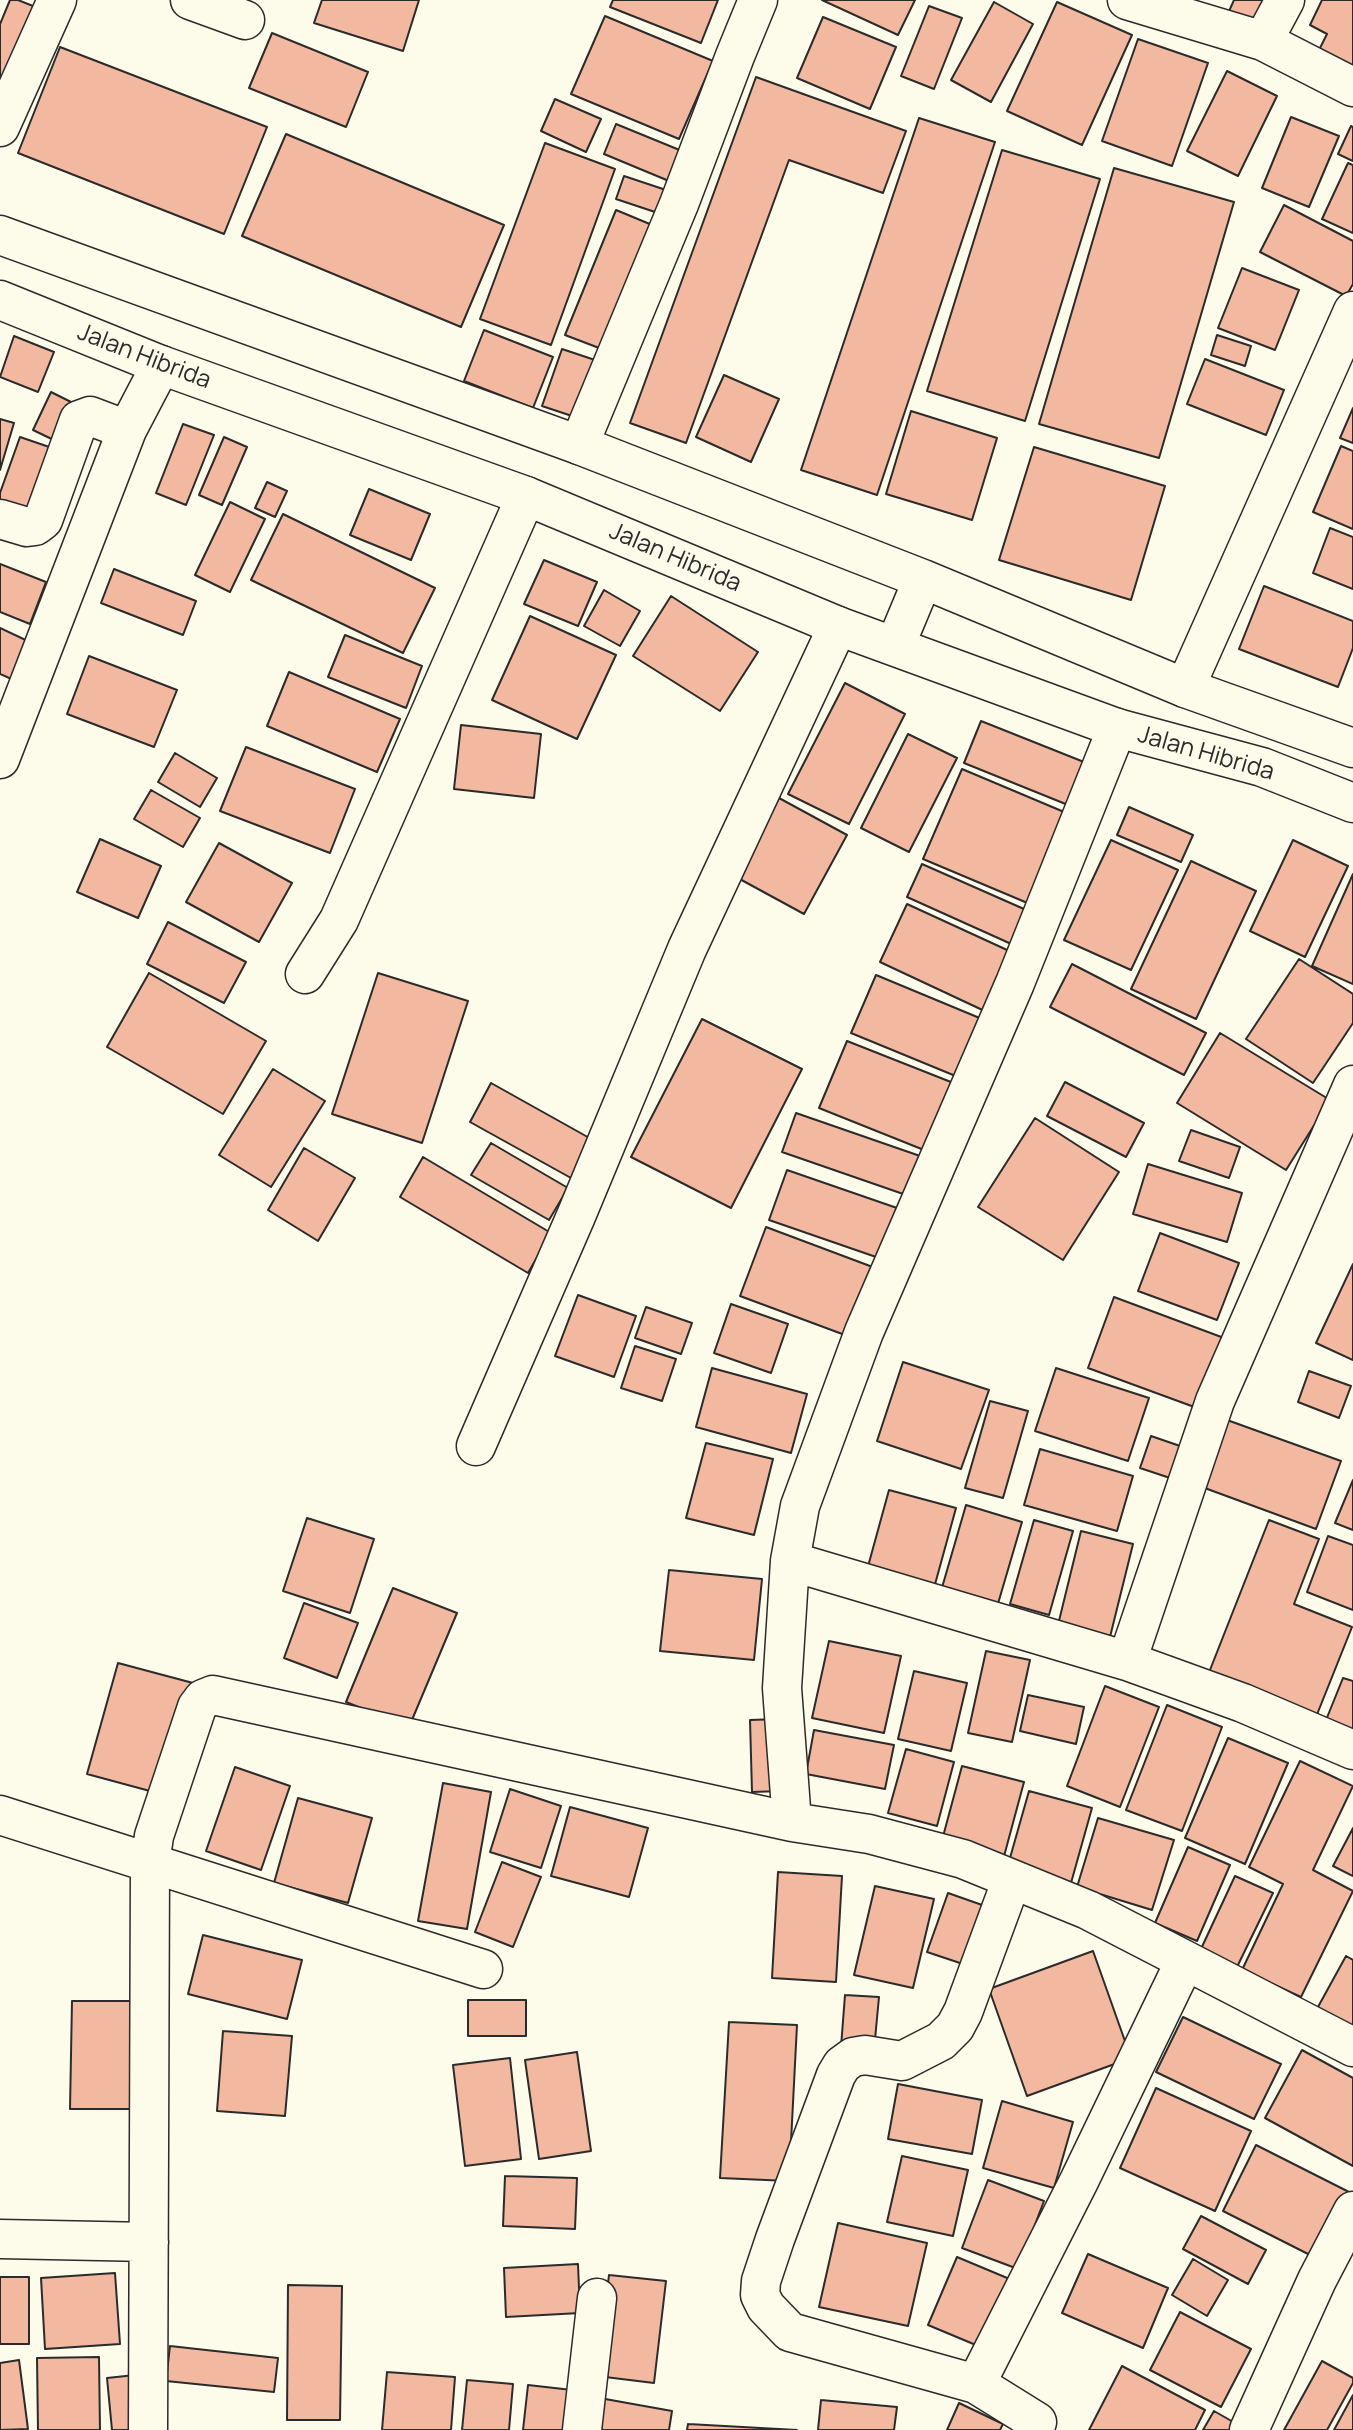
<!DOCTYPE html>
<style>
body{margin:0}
canvas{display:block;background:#fdfbea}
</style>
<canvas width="1353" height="2430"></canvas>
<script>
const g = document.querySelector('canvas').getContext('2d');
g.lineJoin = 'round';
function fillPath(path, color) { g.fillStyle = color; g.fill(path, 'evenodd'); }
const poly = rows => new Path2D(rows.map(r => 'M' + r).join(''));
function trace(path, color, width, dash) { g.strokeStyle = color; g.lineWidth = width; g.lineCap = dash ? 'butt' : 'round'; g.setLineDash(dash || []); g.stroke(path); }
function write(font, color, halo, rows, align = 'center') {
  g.font = font + ' Manrope,sans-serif'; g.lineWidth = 5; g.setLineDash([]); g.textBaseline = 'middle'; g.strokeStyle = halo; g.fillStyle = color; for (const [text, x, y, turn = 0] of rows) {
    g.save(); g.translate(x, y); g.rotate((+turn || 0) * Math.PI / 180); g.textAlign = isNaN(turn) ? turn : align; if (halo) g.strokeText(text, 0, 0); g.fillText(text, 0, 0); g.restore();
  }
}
const building = poly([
 [10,0,18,0,43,10,0,113,0,24,10,0],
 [322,0,419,0,403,51,314,23,322,0],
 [613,0,718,0,701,43,610,7,613,0],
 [822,0,915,0,898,35,822,0],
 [1234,0,1273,0,1258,32,1226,18,1234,0],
 [1322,0,1353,0,1353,70,1318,52,1327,34,1310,25,1322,0],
 [994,2,1033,24,991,102,951,80,994,2],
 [1057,2,1132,35,1082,145,1007,111,1057,2],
 [929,6,962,18,934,89,901,76,929,6],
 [605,16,713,61,679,139,571,94,605,16],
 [823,17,896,47,870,109,797,78,823,17],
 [272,33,368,72,346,127,249,88,272,33],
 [1138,39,1208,63,1172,166,1102,141,1138,39],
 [60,47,267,127,224,234,18,153,60,47],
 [1227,71,1277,96,1238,176,1187,151,1227,71],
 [756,77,906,131,883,193,789,160,686,443,630,423,756,77],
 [555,99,601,119,586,152,541,131,555,99],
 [1291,117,1339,136,1309,207,1262,188,1291,117],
 [919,118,995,142,877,495,801,470,919,118],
 [616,124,682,151,669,181,604,154,616,124],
 [1351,126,1353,127,1353,161,1338,154,1351,126],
 [286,134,504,225,461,327,242,236,286,134],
 [545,143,615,169,551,345,480,319,545,143],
 [1002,150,1100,179,1025,421,927,391,1002,150],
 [1348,163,1353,165,1353,233,1322,219,1348,163],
 [1114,168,1234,202,1159,458,1039,424,1114,168],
 [624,176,669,191,661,214,616,199,624,176],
 [1284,205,1353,241,1353,284,1346,296,1260,252,1284,205],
 [616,210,657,227,607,351,565,335,616,210],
 [1242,268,1299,290,1275,350,1218,328,1242,268],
 [484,330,553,357,533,408,464,381,484,330],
 [1217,335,1251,346,1245,366,1211,355,1217,335],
 [14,336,54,352,38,392,0,377,14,336],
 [562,349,604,363,584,420,542,406,562,349],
 [1205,359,1284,390,1266,435,1187,404,1205,359],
 [724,375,779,399,751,462,696,437,724,375],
 [51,392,81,407,62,444,33,430,51,392],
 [1353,408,1353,443,1340,438,1353,408],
 [911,411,997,438,972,520,886,494,911,411],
 [0,419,14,423,0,470,0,419],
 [183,424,214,435,186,505,156,493,183,424],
 [20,437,61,451,37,519,0,506,0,493,20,437],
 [224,437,247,447,222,505,199,495,224,437],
 [1341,446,1353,451,1353,529,1313,512,1341,446],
 [1034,447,1165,486,1131,600,999,560,1034,447],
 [267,482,287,491,275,517,255,508,267,482],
 [369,489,430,514,411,560,350,535,369,489],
 [230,502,265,519,230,592,195,575,230,502],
 [283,514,435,588,403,653,251,580,283,514],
 [1330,528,1353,537,1353,589,1313,573,1330,528],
 [544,560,597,582,578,626,524,604,544,560],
 [0,564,46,582,30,624,0,612,0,564],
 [114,569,196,601,183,635,101,603,114,569],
 [1264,586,1353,621,1353,648,1338,687,1239,649,1264,586],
 [604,590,640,611,620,646,584,626,604,590],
 [671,596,758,652,720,711,633,656,671,596],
 [530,616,616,655,577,739,492,700,530,616],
 [0,628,34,644,16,681,0,674,0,628],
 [345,635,422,666,406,708,328,677,345,635],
 [89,656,177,690,154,747,67,714,89,656],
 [289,672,400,719,377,772,267,726,289,672],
 [845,683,905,714,849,824,788,794,845,683],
 [981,721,1094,766,1078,809,964,763,981,721],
 [461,725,541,734,534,798,454,789,461,725],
 [908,734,957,758,909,852,861,828,908,734],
 [246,747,355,789,330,853,220,811,246,747],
 [175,753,217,778,200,807,158,782,175,753],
 [962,769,1076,817,1037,907,923,859,962,769],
 [151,790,200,818,183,847,134,819,151,790],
 [779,798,847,835,804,914,736,877,779,798],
 [1129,807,1193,835,1181,862,1117,835,1129,807],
 [100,839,161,866,138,918,77,892,100,839],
 [1111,840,1178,870,1131,970,1064,940,1111,840],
 [1293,840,1348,866,1305,957,1250,931,1293,840],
 [219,843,292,883,259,942,186,902,219,843],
 [1191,861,1256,891,1196,1019,1131,989,1191,861],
 [922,864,1033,913,1018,947,907,897,922,864],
 [1353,874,1353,984,1312,966,1353,874],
 [907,904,1018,955,991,1014,880,962,907,904],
 [168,922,246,962,224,1003,147,964,168,922],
 [1299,959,1353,994,1353,1023,1313,1083,1246,1039,1299,959],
 [1072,964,1206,1033,1184,1075,1050,1007,1072,964],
 [149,973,266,1041,223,1114,107,1047,149,973],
 [378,973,468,1001,422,1143,332,1114,378,973],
 [876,975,982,1019,958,1077,851,1033,876,975],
 [702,1019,802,1069,731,1208,631,1157,702,1019],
 [1220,1033,1330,1100,1286,1170,1177,1103,1220,1033],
 [847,1041,956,1084,929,1152,819,1108,847,1041],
 [273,1069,325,1101,271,1187,219,1155,273,1069],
 [1065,1082,1144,1123,1126,1157,1047,1116,1065,1082],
 [491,1083,593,1140,571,1178,470,1122,491,1083],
 [796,1113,923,1157,909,1196,782,1152,796,1113],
 [1035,1118,1119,1172,1063,1260,978,1207,1035,1118],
 [1191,1130,1240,1147,1229,1178,1179,1161,1191,1130],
 [491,1143,568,1188,549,1220,471,1175,491,1143],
 [304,1148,355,1178,318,1241,268,1210,304,1148],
 [423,1157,551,1233,528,1273,400,1197,423,1157],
 [1148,1164,1242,1193,1227,1242,1133,1214,1148,1164],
 [787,1170,897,1208,879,1258,769,1220,787,1170],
 [766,1227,878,1269,853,1338,740,1296,766,1227],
 [1160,1233,1239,1263,1217,1320,1138,1291,1160,1233],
 [1353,1264,1353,1360,1316,1343,1353,1264],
 [578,1295,636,1316,614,1377,555,1356,578,1295],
 [1114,1297,1224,1338,1197,1408,1088,1368,1114,1297],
 [731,1304,788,1324,771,1373,714,1353,731,1304],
 [646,1307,692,1323,681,1354,635,1338,646,1307],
 [635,1346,676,1359,662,1401,621,1388,635,1346],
 [903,1362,989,1390,961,1469,877,1441,903,1362],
 [712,1368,807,1394,791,1453,696,1427,712,1368],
 [1056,1368,1149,1398,1128,1461,1035,1431,1056,1368],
 [1309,1371,1351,1386,1339,1418,1298,1402,1309,1371],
 [990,1401,1028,1411,1003,1498,965,1488,990,1401],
 [1227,1420,1341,1461,1316,1529,1202,1487,1227,1420],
 [1151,1436,1183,1447,1173,1479,1140,1468,1151,1436],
 [706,1443,773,1459,754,1535,686,1518,706,1443],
 [1040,1449,1133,1476,1117,1531,1024,1505,1040,1449],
 [1353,1480,1353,1530,1335,1523,1353,1480],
 [889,1490,956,1508,934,1588,867,1570,889,1490],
 [966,1505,1022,1522,997,1607,941,1591,966,1505],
 [307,1518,374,1539,350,1613,283,1591,307,1518],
 [1034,1520,1073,1531,1049,1615,1010,1604,1034,1520],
 [1269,1520,1319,1539,1294,1604,1352,1627,1316,1717,1208,1675,1269,1520],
 [1081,1531,1133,1544,1109,1641,1057,1629,1081,1531],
 [1328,1536,1353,1545,1353,1610,1307,1592,1328,1536],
 [669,1570,762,1579,754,1660,660,1651,669,1570],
 [393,1588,457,1613,409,1727,346,1702,393,1588],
 [304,1603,358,1623,337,1678,284,1658,304,1603],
 [829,1641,901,1656,884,1733,812,1718,829,1641],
 [986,1651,1030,1660,1012,1742,968,1733,986,1651],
 [118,1663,193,1683,161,1794,87,1774,118,1663],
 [914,1671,967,1683,951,1751,898,1739,914,1671],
 [1343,1678,1353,1681,1353,1736,1324,1725,1343,1678],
 [1105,1686,1159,1707,1120,1807,1067,1786,1105,1686],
 [1028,1695,1084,1707,1076,1744,1020,1731,1028,1695],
 [1167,1705,1222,1727,1182,1831,1126,1810,1167,1705],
 [779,1719,781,1791,752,1792,750,1720,779,1719],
 [814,1730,894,1745,885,1789,806,1774,814,1730],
 [1228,1738,1288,1763,1245,1864,1185,1838,1228,1738],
 [906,1749,954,1762,937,1826,888,1813,906,1749],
 [1300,1761,1353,1786,1313,1870,1353,1891,1301,1997,1242,1970,1283,1884,1249,1867,1300,1761],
 [962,1766,1024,1782,1003,1860,941,1844,962,1766],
 [235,1767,290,1786,261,1870,206,1851,235,1767],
 [443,1783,491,1792,467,1929,418,1921,443,1783],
 [510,1789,561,1806,541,1868,490,1852,510,1789],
 [1029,1791,1092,1808,1071,1883,1008,1865,1029,1791],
 [298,1798,372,1818,348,1903,274,1883,298,1798],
 [570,1807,648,1828,629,1897,551,1876,570,1807],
 [1098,1818,1174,1840,1152,1910,1077,1887,1098,1818],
 [1353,1828,1353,1876,1333,1866,1353,1828],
 [1188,1847,1230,1865,1197,1941,1155,1923,1188,1847],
 [502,1862,541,1877,513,1947,475,1932,502,1862],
 [778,1872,842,1876,836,1982,772,1978,778,1872],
 [1235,1876,1273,1893,1237,1967,1200,1951,1235,1876],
 [875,1886,934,1899,913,1988,854,1975,875,1886],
 [948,1893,985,1906,963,1964,927,1952,948,1893],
 [203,1935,302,1960,287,2019,188,1994,203,1935],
 [1093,1951,1131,2058,1027,2096,989,1989,1093,1951],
 [1346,1956,1353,1960,1353,2038,1313,2016,1346,1956],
 [845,1995,879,1997,874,2050,841,2047,845,1995],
 [468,2000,526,2000,526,2036,468,2036,468,2000],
 [72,2001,140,2001,139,2109,70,2109,72,2001],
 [1183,2017,1281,2064,1254,2119,1156,2072,1183,2017],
 [729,2022,797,2025,789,2181,720,2178,729,2022],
 [223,2031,292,2036,285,2116,217,2111,223,2031],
 [1302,2050,1353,2078,1353,2166,1265,2118,1302,2050],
 [577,2052,591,2151,539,2159,525,2060,577,2052],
 [510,2058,521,2159,465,2166,453,2065,510,2058],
 [898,2084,982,2100,972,2154,888,2139,898,2084],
 [1156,2088,1251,2131,1215,2211,1120,2168,1156,2088],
 [1002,2101,1073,2122,1054,2188,983,2168,1002,2101],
 [1256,2145,1349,2192,1316,2258,1223,2211,1256,2145],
 [902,2156,968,2170,953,2236,887,2222,902,2156],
 [505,2176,577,2178,575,2229,503,2226,505,2176],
 [988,2180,1044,2201,1018,2269,962,2248,988,2180],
 [1201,2216,1266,2250,1248,2284,1183,2249,1201,2216],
 [838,2223,927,2243,908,2326,819,2307,838,2223],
 [1088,2254,1168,2288,1143,2348,1062,2313,1088,2254],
 [957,2257,1012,2280,983,2348,928,2325,957,2257],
 [1193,2259,1228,2280,1207,2316,1172,2295,1193,2259],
 [578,2264,580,2313,506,2317,504,2268,578,2264],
 [115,2273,120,2344,45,2349,41,2278,115,2273],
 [609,2275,666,2281,654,2383,597,2376,609,2275],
 [0,2277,29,2277,29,2344,0,2344,0,2277],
 [288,2285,342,2286,340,2420,287,2420,288,2285],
 [1180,2312,1251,2349,1221,2407,1150,2370,1180,2312],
 [170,2346,278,2358,274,2392,166,2381,170,2346],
 [99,2357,100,2430,38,2430,37,2358,99,2357],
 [19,2360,28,2429,0,2430,0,2363,19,2360],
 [1322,2361,1353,2378,1353,2383,1327,2430,1284,2430,1322,2361],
 [1122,2366,1205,2410,1195,2430,1089,2430,1122,2366],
 [387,2372,455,2377,451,2430,382,2430,387,2372],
 [135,2375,141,2430,112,2430,107,2378,135,2375],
 [467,2380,513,2384,509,2430,462,2430,467,2380],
 [528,2385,572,2390,568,2430,523,2430,528,2385],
 [1353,2395,1353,2430,1334,2430,1353,2395],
 [594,2397,672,2411,669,2430,588,2430,594,2397],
 [821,2400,897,2407,894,2430,818,2430,821,2400],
 [959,2403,1003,2424,1000,2430,947,2430,959,2403],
 [1214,2411,1235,2423,1231,2430,1203,2430,1214,2411],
 [688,2424,797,2430,687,2430,688,2424]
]);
fillPath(building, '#f2b8a0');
trace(building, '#2b2b2b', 2);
const minor = poly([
 [190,0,245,20],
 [1127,0,1263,41,1353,87],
 [1263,41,1285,0],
 [0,127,57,0],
 [579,445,679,204,735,56,758,0],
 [0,519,27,527,35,526,43,520,79,420,90,416,127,430],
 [1185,688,1353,311],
 [0,759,127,430,161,365],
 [305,974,339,920,526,496],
 [476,1446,576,1216,687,949,838,626],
 [790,1561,1127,1661,1243,1703,1353,1750],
 [1127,1661,1215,1401,1353,1085],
 [0,1815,483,1969],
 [792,1822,782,1688,790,1561,800,1506,864,1332,1015,983,1117,728],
 [1012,1879,963,2012,955,2027,941,2041,902,2061,865,2055,853,2057,842,2065,836,2075,775,2239,761,2281,760,2295,766,2307,790,2332,976,2384,1037,2422],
 [0,2239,149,2242],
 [976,2384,1079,2181,1185,1961],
 [148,2430,150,1864,154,1836,197,1707,203,1699,213,1695,792,1822,869,1834,963,1859,1088,1910,1353,2047],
 [582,2430,597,2298],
 [1249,2430,1317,2280,1353,2211]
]);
const major = poly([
 [0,235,579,445,923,579,1185,688,1353,748],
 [0,300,161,365,526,496,838,626,1117,728,1262,767,1353,803],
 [895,646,923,579]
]);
trace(minor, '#2b2b2b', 41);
trace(major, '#2b2b2b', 41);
trace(minor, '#fdfbea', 38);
trace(major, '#fdfbea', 38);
write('24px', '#2b2b2b', '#fdfbea', [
 ["Jalan Hibrida",144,357,21],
 ["Jalan Hibrida",675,558,23],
 ["Jalan Hibrida",1206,754,16]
]);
</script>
